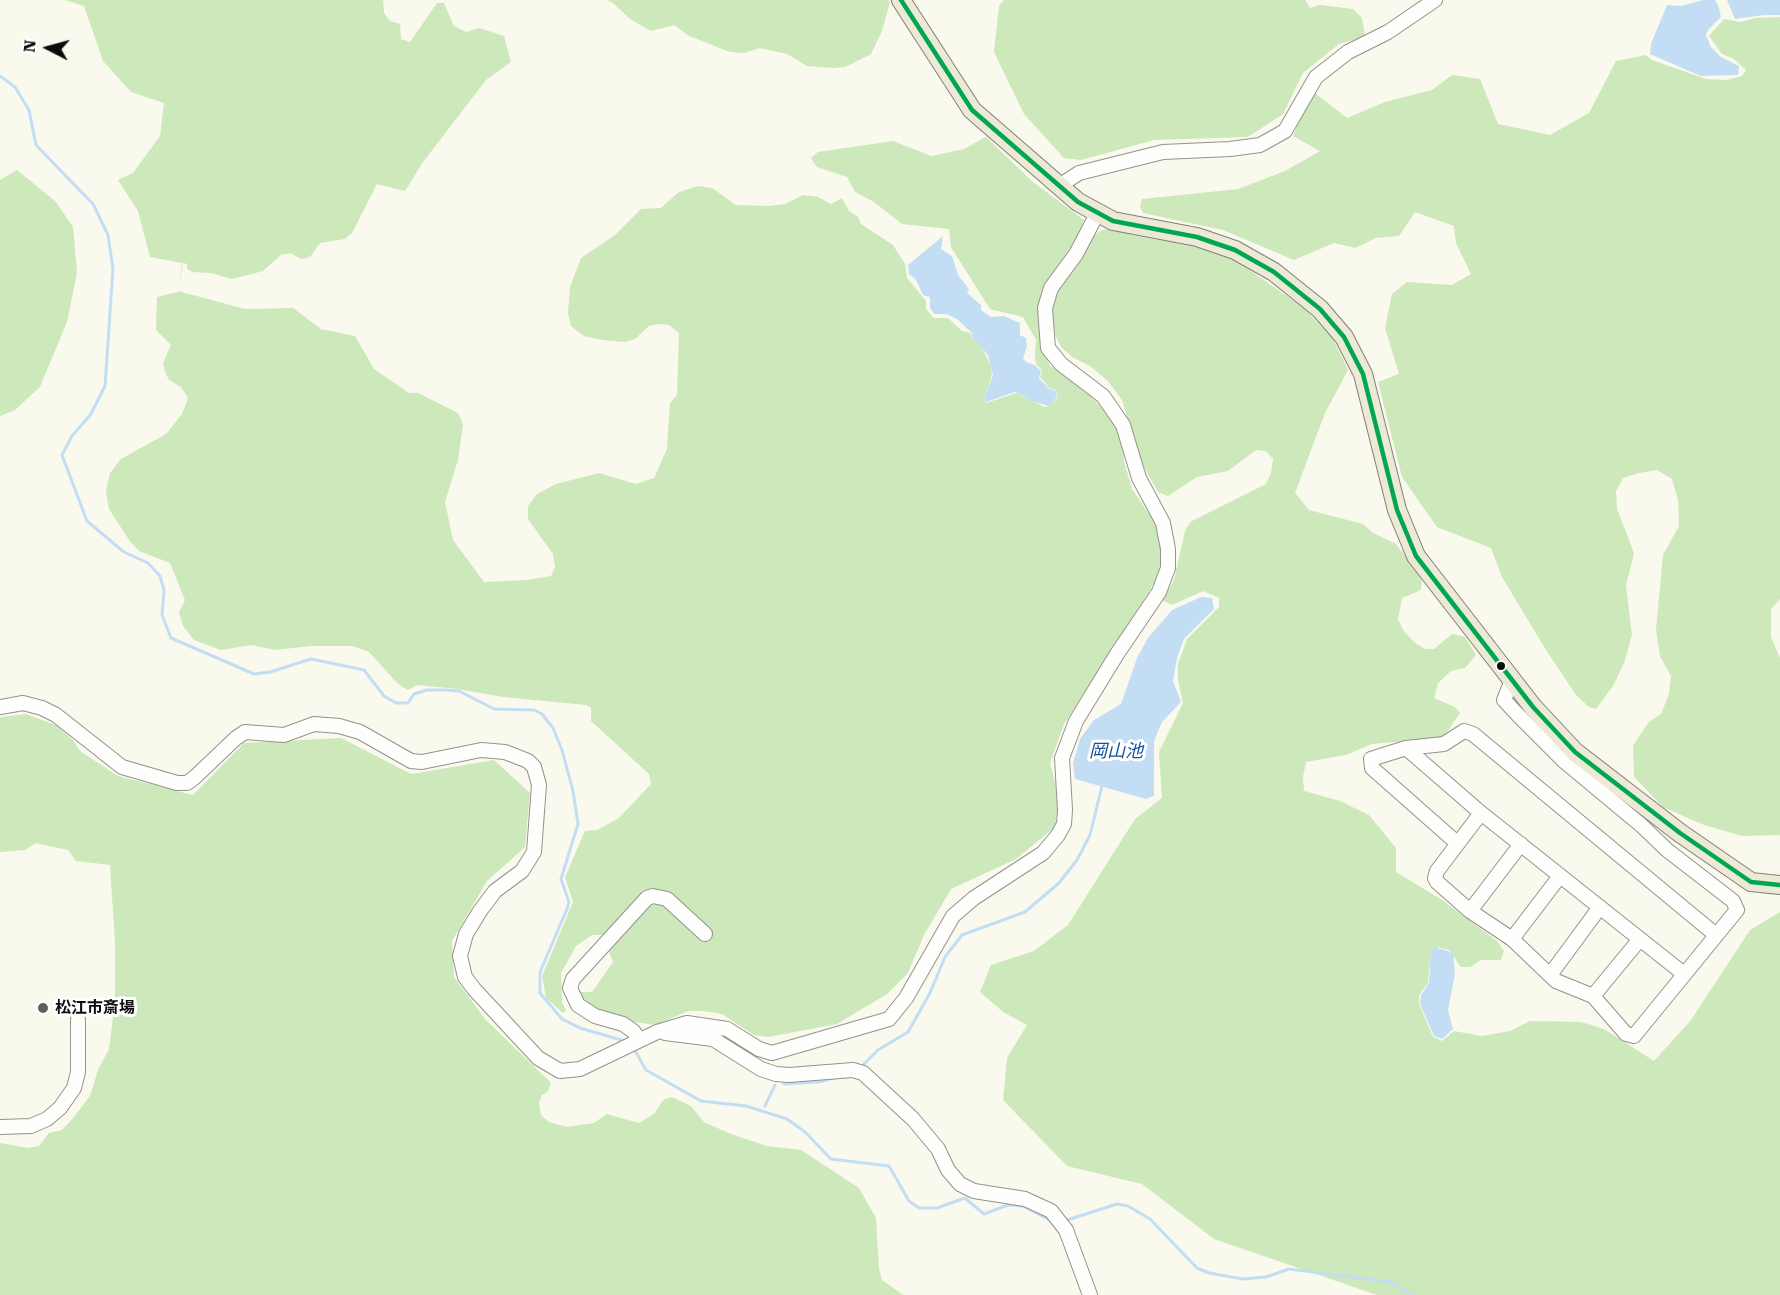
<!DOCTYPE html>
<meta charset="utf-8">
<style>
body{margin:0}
#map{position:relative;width:1780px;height:1295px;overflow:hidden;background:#faf9ed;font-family:"Roboto Serif",serif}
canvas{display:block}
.north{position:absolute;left:18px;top:18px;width:60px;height:60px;-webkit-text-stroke:4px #fff;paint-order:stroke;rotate:276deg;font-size:16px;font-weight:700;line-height:24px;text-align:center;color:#0b0b0b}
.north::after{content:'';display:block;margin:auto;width:21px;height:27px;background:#0b0b0b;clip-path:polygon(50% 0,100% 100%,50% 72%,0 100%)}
</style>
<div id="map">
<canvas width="1780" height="1295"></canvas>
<div class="north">N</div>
</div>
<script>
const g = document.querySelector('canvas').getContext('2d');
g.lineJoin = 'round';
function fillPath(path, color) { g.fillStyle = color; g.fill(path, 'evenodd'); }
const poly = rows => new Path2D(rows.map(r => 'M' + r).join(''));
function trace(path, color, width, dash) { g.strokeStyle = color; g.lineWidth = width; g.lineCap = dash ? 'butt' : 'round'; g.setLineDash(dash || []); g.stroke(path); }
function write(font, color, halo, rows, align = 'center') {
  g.font = font + ' "Roboto Serif","Noto Sans JP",serif'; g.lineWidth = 6; g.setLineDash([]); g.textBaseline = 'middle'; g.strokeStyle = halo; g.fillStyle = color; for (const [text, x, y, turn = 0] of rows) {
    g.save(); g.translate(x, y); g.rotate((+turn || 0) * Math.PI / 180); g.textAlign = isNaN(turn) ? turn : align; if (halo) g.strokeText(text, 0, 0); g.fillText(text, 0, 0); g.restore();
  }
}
fillPath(poly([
 [65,0,383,0,384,13,390,21,400,24,401,39,410,42,437,3,444,3,454,26,466,32,479,28,504,36,511,62,486,80,423,162,405,191,377,184,352,233,345,239,320,243,310,257,301,259,290,253,281,255,263,271,232,279,211,273,192,272,187,269,187,264,183,263,178,291,245,309,293,308,321,329,355,336,374,369,409,393,418,393,458,413,463,424,458,460,445,502,453,540,484,582,528,580,551,576,555,567,553,554,528,519,528,506,537,494,556,484,599,473,636,484,654,478,667,449,670,403,677,395,679,333,669,325,659,324,649,326,635,339,625,342,602,340,584,336,571,326,568,313,570,287,581,258,615,235,641,209,661,208,679,192,698,186,712,188,736,205,769,206,785,204,803,195,818,197,831,204,842,198,849,211,858,217,861,224,893,245,905,264,907,278,926,301,926,309,934,318,948,318,962,331,971,333,972,338,981,346,991,366,992,375,984,399,986,403,1016,393,1044,407,1049,406,1058,397,1056,390,1050,389,1040,377,1042,370,1036,364,1035,356,1036,340,1023,317,990,309,951,247,949,229,902,224,874,202,855,192,847,177,817,167,811,158,818,152,893,141,932,156,964,149,986,137,1033,182,1084,220,1079,235,1044,286,1040,304,1049,365,1083,388,1122,430,1124,461,1132,489,1159,529,1161,551,1159,576,1064,724,1050,763,1059,798,1055,827,1016,859,951,889,924,935,908,973,887,994,837,1024,768,1037,754,1035,722,1014,703,1011,688,1011,656,1025,619,1020,589,1010,577,992,592,992,613,962,602,935,592,935,576,946,561,973,562,1002,566,1011,563,1013,546,998,542,976,573,902,565,877,585,831,597,830,619,818,651,784,649,774,591,721,591,708,586,705,503,697,458,689,417,685,408,690,398,684,369,652,352,646,311,646,275,650,251,645,221,650,194,640,183,626,179,612,185,600,170,563,139,551,129,540,109,509,106,491,110,473,121,459,166,434,182,414,188,398,181,387,169,380,165,372,163,363,171,345,156,330,157,297,178,292,182,263,150,257,138,211,118,180,133,173,160,136,164,103,131,92,103,61,84,6],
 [607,0,888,0,890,2,882,31,871,54,845,67,833,68,807,66,787,54,760,48,744,53,730,52,689,36,674,25,651,31,630,19,613,3],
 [1004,0,1305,0,1310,8,1320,5,1353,9,1362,18,1365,37,1339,44,1303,73,1283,114,1248,137,1154,140,1081,160,1064,158,1024,114,994,52,999,6],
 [1780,17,1780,599,1771,609,1771,637,1780,658,1780,835,1742,836,1704,825,1663,807,1634,777,1633,746,1648,723,1661,714,1669,694,1671,676,1660,656,1656,630,1663,555,1679,526,1678,500,1672,479,1657,470,1639,473,1623,478,1616,491,1617,509,1634,553,1626,585,1632,635,1624,663,1613,686,1596,709,1589,707,1576,695,1546,650,1502,577,1491,548,1437,527,1402,477,1378,382,1399,374,1385,328,1392,294,1407,282,1452,285,1471,274,1456,243,1454,226,1415,212,1399,236,1376,238,1355,248,1334,243,1294,260,1223,230,1143,213,1140,206,1142,199,1238,189,1285,171,1320,151,1293,136,1302,114,1315,93,1347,118,1385,102,1432,90,1452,75,1480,79,1498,124,1550,135,1589,113,1616,61,1646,55,1652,60,1706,79,1727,80,1742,76,1746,70,1734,59,1722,54,1709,36,1724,19,1740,22,1755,18],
 [17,170,55,201,73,227,77,273,67,322,40,387,15,410,0,416,0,180],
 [1116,228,1131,235,1193,246,1234,259,1305,309,1333,339,1348,370,1325,413,1295,493,1309,510,1363,524,1373,533,1396,544,1416,570,1422,581,1421,590,1402,598,1398,619,1403,630,1414,642,1425,649,1434,649,1452,634,1465,637,1476,655,1465,668,1451,671,1438,683,1434,698,1455,707,1460,713,1443,738,1372,744,1346,755,1306,762,1303,777,1304,791,1340,801,1369,815,1396,848,1396,872,1442,900,1497,941,1504,951,1501,960,1481,960,1470,967,1461,967,1449,950,1438,947,1431,951,1428,983,1419,995,1419,1004,1433,1037,1442,1041,1454,1031,1482,1036,1510,1031,1530,1021,1581,1022,1604,1029,1654,1061,1691,1020,1750,930,1780,912,1780,1295,1377,1295,1214,1239,1142,1184,1067,1166,1003,1100,1007,1058,1027,1025,1003,1012,980,992,991,965,1034,951,1068,925,1135,819,1162,798,1159,752,1183,703,1178,680,1178,664,1187,639,1219,607,1219,598,1203,591,1172,605,1162,600,1174,580,1185,531,1190,522,1266,484,1271,473,1273,459,1266,451,1256,450,1228,471,1197,477,1168,496,1158,492,1141,462,1122,400,1108,381,1090,366,1072,357,1061,347,1053,330,1050,310,1056,290,1090,238,1102,230],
 [26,714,56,725,73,740,80,751,118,776,193,795,244,743,341,738,411,774,494,760,530,793,525,847,487,881,452,941,454,977,485,1019,551,1083,548,1091,542,1095,539,1103,541,1115,549,1122,567,1127,594,1123,607,1114,639,1123,655,1113,663,1100,672,1097,691,1106,704,1122,731,1134,767,1146,801,1150,859,1188,876,1218,879,1269,882,1280,903,1295,0,1295,0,1143,28,1148,39,1146,49,1133,62,1130,74,1117,90,1096,98,1070,109,1049,115,1002,115,943,110,865,76,861,68,850,36,843,25,850,0,852,0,717]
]), '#cde8ba');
fillPath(poly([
 [1703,0,1715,0,1718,5,1721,17,1708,30,1706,35,1711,47,1721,57,1739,66,1738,75,1701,76,1650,54,1651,44,1667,5,1681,6],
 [1727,0,1780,0,1780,15,1764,15,1735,19],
 [943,236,941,249,952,256,958,275,969,289,967,293,981,305,981,310,991,317,1004,316,1020,323,1020,335,1026,338,1027,347,1023,358,1026,362,1035,365,1041,371,1039,378,1049,389,1056,391,1057,397,1049,406,1034,402,1015,392,986,402,984,399,993,375,988,355,972,337,972,333,957,319,946,314,934,314,930,308,930,297,923,295,916,280,909,274,908,265],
 [1201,597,1212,598,1214,609,1184,639,1177,658,1173,681,1181,702,1162,722,1154,741,1154,796,1146,799,1075,779,1073,763,1080,739,1094,720,1121,704,1137,658,1148,638,1172,610],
 [1436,947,1453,953,1455,974,1448,1010,1453,1029,1442,1039,1434,1036,1420,1004,1421,995,1429,983,1431,951]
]), '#c3def4');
trace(poly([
 [0,76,15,87,29,110,36,145,93,204,108,235,113,269,105,386,91,414,72,436,62,455,87,521,124,552,148,563,160,576,164,590,162,615,171,638,254,674,270,672,311,659,364,670,384,696,396,703,408,703,414,694,427,690,445,690,459,691,494,709,534,710,542,714,553,728,562,750,573,791,578,824,561,879,569,902,567,909,540,972,540,993,562,1019,580,1028,628,1042],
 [633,1047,646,1070,701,1101,746,1106,787,1119,805,1132,831,1159,889,1166,909,1201,919,1208,937,1208,965,1198,984,1214,1008,1205,1023,1206,1055,1223],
 [861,1067,878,1050,908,1032,930,993,945,957,962,935,1025,912,1059,883,1077,860,1090,835,1102,786],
 [784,1084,819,1082,834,1078],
 [765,1106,775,1085],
 [1064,1221,1117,1204,1128,1206,1150,1219,1197,1268,1209,1273,1243,1279,1266,1277,1289,1269,1391,1282,1412,1295]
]), '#c3def4', 3);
const minor = poly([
 [1059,186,1079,173,1163,152,1230,149,1260,145,1285,131,1316,77,1348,52,1388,32,1435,0],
 [0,707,23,703,42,708,56,715,122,767,177,783,187,783,194,778,236,738,245,732,284,735,314,724,339,726,360,732,411,761,422,762,481,750,505,752,528,761,534,767,539,785,534,852,522,871,495,891,480,911,466,934,460,956,465,977,474,989,538,1058,560,1071,580,1069,657,1032,687,1023,727,1029,759,1049,772,1053,889,1019,906,998,953,916,974,898,1043,853,1058,835,1064,824,1065,810,1062,758,1076,721,1117,654,1159,592,1168,568,1168,549,1163,523,1139,478,1123,425,1103,396,1061,364,1048,348,1045,308,1051,288,1076,254,1097,214],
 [1406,748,1444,744,1464,731,1473,734,1716,935],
 [1481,813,1437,871,1435,878,1437,882,1470,911,1512,939,1556,981,1593,996,1626,1034,1634,1036,1737,910,1733,901,1667,850,1641,825,1564,761,1518,715,1504,700,1512,680],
 [1457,843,1372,768,1371,759,1406,748,1481,813,1684,974],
 [1470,911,1521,844],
 [1512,939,1560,876],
 [1550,975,1600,907],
 [1593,996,1640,939],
 [665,1033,713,1039,761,1069,776,1074,789,1075,853,1070,863,1073,913,1119,938,1149,948,1170,960,1184,974,1191,1025,1199,1051,1211,1066,1230,1090,1295],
 [640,1040,633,1031,623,1024,595,1016,578,1005,570,988,573,979,647,898,653,896,667,899,705,934],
 [0,1127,31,1126,47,1119,60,1108,74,1088,78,1072,78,1019]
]);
const major = poly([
 [901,0,972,110,1078,202,1113,221,1197,237,1235,250,1274,272,1320,309,1344,337,1363,374,1397,510,1416,556,1533,707,1575,752,1680,833,1751,882,1780,885]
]);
trace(minor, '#93928d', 16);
trace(major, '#807f7a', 20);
trace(minor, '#fefefc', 14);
trace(major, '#ece9d6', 18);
trace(poly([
 [901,0,972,110,1078,202,1113,221,1197,237,1235,250,1274,272,1320,309,1344,337,1363,374,1397,510,1416,556,1533,707,1575,752,1680,833,1751,882,1780,885]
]), '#00a651', 4.5);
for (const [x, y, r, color] of [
 [1501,666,5,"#0b0b0b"],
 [43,1008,6,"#5f5e5a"]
]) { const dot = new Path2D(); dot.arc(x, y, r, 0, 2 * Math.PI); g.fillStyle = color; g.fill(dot); trace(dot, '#fff', 2); }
write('bold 16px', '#0b0b0b', '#fff', [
 ["松江市斎場",55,1008]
], 'left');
write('italic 18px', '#13509d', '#fff', [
 ["岡山池",1116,752]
]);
</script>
